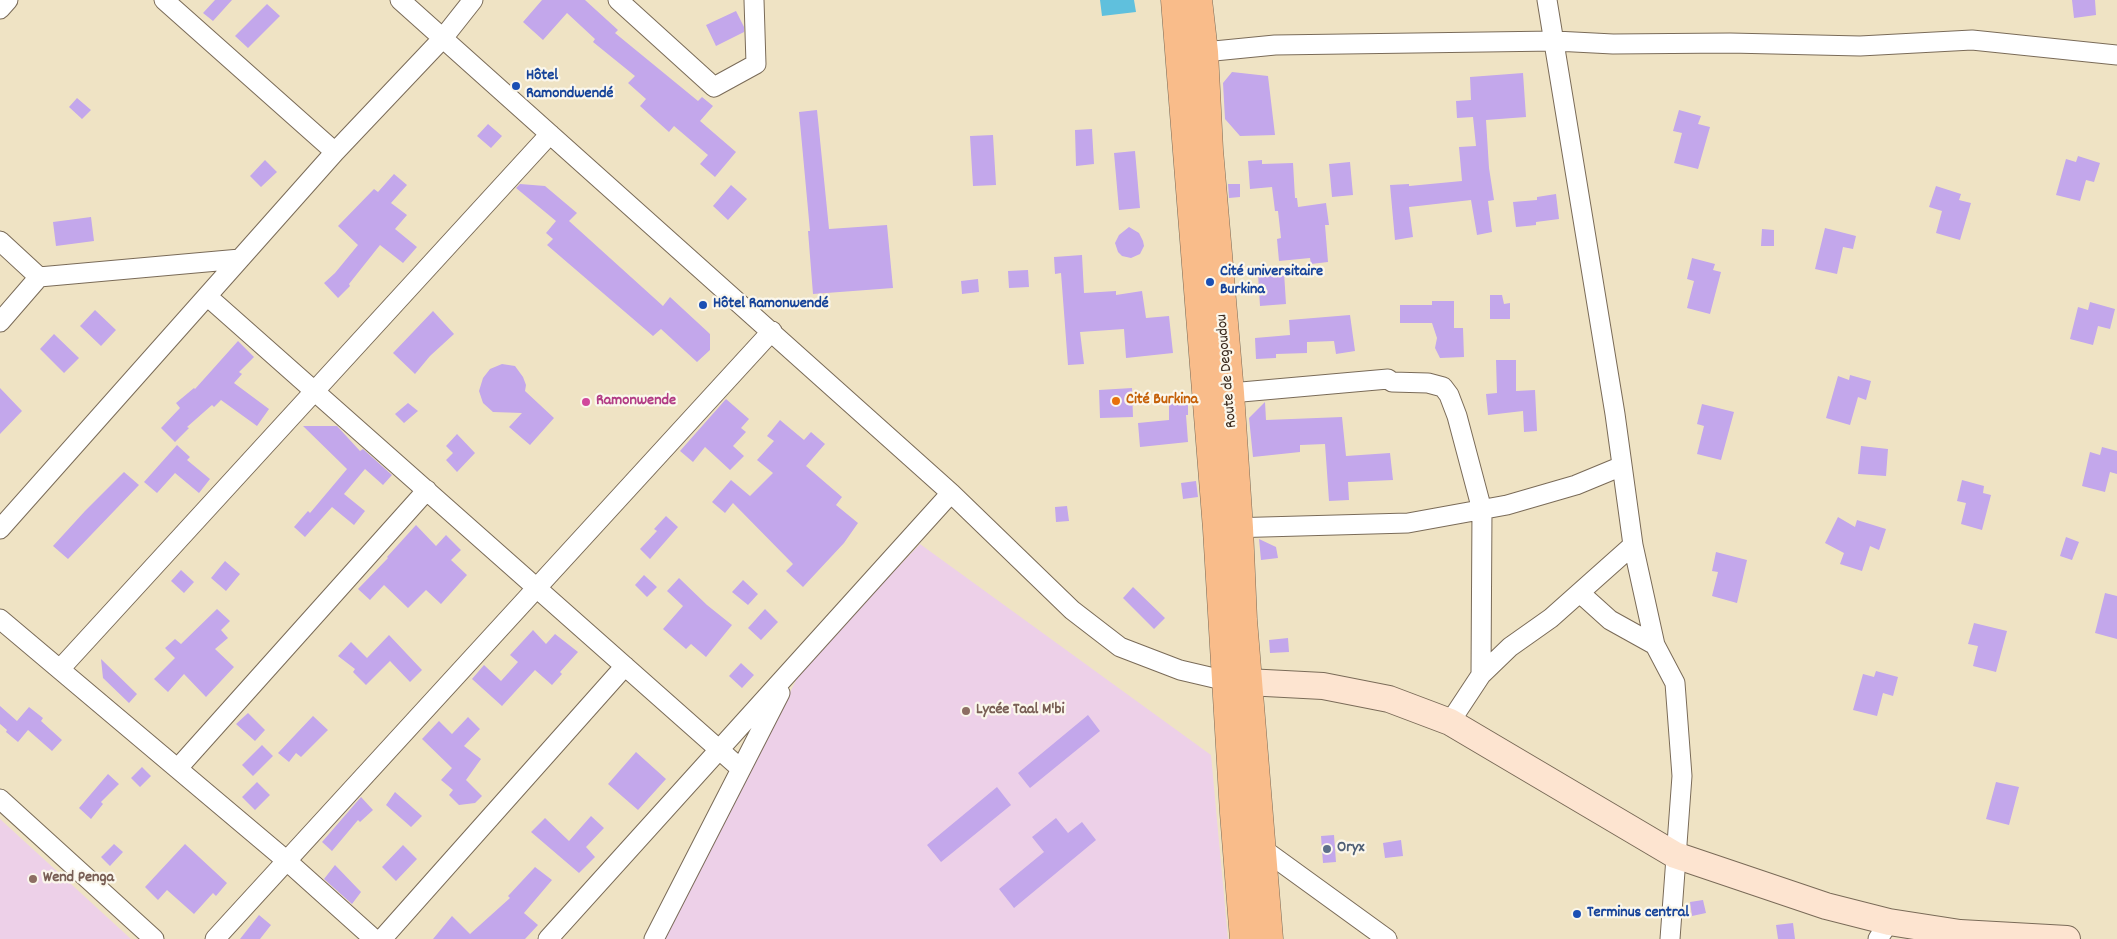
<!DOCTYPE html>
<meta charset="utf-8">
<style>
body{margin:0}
canvas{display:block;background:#efe3c4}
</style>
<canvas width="2117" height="939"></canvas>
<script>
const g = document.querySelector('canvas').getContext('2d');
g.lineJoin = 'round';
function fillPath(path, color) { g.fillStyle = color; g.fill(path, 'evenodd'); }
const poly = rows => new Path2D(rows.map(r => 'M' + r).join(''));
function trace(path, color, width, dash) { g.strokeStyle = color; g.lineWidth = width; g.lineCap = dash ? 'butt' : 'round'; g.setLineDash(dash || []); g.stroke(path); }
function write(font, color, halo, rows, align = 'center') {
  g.font = font + ' Dekko,sans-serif'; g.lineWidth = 4.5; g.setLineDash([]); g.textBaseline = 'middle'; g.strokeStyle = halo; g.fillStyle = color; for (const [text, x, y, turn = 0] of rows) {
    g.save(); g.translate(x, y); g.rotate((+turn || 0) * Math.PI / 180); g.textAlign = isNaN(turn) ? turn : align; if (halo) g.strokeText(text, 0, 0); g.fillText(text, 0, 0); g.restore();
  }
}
fillPath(poly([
 [920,544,1211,755,1228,939,662,939,803,667],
 [0,819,131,939,0,939]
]), '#edd0e8');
fillPath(poly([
 [1100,0,1134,0,1136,12,1102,16]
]), '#5fc0dd');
fillPath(poly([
 [215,0,232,0,213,21,203,13],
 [542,0,585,0,618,30,615,33,698,101,702,97,713,106,700,121,736,152,715,177,700,164,708,155,674,126,669,132,640,106,646,99,628,83,635,76,593,42,595,39,567,13,543,40,523,22],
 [2072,0,2095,0,2096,15,2074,18],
 [267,4,280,16,248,48,235,36],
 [736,11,744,27,744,32,716,46,706,25],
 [1232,72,1268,76,1275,135,1240,136,1225,119,1223,83],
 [1523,73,1526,117,1486,120,1489,168,1494,200,1488,201,1492,232,1477,235,1471,200,1409,207,1413,237,1395,240,1390,185,1409,184,1409,186,1462,181,1459,147,1476,146,1473,117,1457,118,1456,101,1471,100,1470,77],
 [77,98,91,110,82,119,69,107],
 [817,110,829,229,887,225,893,288,813,294,808,231,810,231,799,112],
 [1679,110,1701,116,1698,124,1710,127,1698,169,1674,163,1682,133,1673,131],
 [488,124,502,136,491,148,477,136],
 [1092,129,1094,164,1076,166,1075,130],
 [993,135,996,185,973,186,970,136],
 [1135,151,1140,208,1119,210,1114,153],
 [2078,156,2100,163,2094,182,2086,180,2080,201,2056,195,2066,159,2076,162],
 [265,160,277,172,261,187,250,176],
 [1262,160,1262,164,1293,163,1295,198,1297,198,1298,207,1326,203,1329,225,1325,225,1328,262,1311,264,1310,258,1279,261,1277,239,1281,238,1278,211,1275,211,1272,187,1250,189,1248,161],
 [1350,162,1353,195,1332,197,1329,164],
 [394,174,407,185,391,203,407,215,395,229,417,247,403,263,380,245,349,284,350,286,338,298,324,283,335,273,358,245,338,226,374,189,378,192],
 [520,184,545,186,577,213,569,221,663,306,670,297,710,334,710,350,697,362,661,329,653,336,547,245,553,239,546,233,556,221,516,188],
 [1228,184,1240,184,1240,197,1229,198],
 [731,185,747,199,728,220,713,206],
 [1936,186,1961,194,1959,200,1971,203,1960,240,1936,233,1942,211,1929,207],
 [1556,194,1559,219,1536,222,1536,225,1516,227,1513,202,1537,200,1537,197],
 [91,217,94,241,56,246,53,222],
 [1129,227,1139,233,1143,241,1144,246,1140,254,1131,258,1122,256,1118,252,1115,243,1119,235],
 [1825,228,1856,236,1853,249,1843,247,1837,274,1815,269],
 [1762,229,1774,230,1774,246,1761,246],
 [1082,255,1084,293,1116,291,1116,295,1142,291,1146,318,1169,316,1173,353,1126,358,1124,329,1080,332,1084,364,1068,365,1061,273,1055,274,1054,257],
 [1692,258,1715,264,1713,270,1721,272,1710,314,1687,308,1694,281,1687,279],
 [1028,270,1029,287,1009,288,1008,271],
 [1284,272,1286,304,1260,306,1258,274],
 [978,279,979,292,962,294,961,281],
 [1490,295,1502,295,1504,304,1510,303,1510,319,1490,319],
 [1432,301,1454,301,1454,328,1463,328,1464,357,1440,358,1435,348,1437,338,1432,323,1400,323,1400,305,1432,305],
 [2090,302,2115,309,2110,329,2098,326,2093,345,2070,339,2078,307,2088,310],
 [95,310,116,330,101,346,80,326],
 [433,311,454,334,430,356,415,374,393,353],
 [1350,315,1355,351,1336,354,1334,341,1307,342,1307,353,1276,354,1276,358,1256,359,1255,338,1290,335,1289,320],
 [54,334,79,358,64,373,40,349],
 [238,341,254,357,239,372,242,374,234,383,269,409,257,426,221,400,214,407,212,405,187,427,189,428,175,442,161,428,180,408,176,403,194,388,195,389],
 [1496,360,1516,360,1516,391,1535,390,1537,431,1524,432,1523,411,1488,415,1486,394,1497,393],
 [502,364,515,366,523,377,526,385,525,391,554,418,530,445,509,427,522,413,493,412,483,403,479,391,483,378,490,369],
 [1850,375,1871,381,1866,400,1858,397,1850,425,1826,418,1838,376,1849,380],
 [0,388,22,411,0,434],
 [1132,388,1133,417,1100,418,1099,390],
 [1169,397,1188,398,1188,415,1186,415,1188,442,1140,447,1138,423,1169,420],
 [726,399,749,419,741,428,746,432,733,446,744,456,730,470,705,447,693,462,680,451],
 [1265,402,1266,420,1342,417,1346,456,1390,453,1393,480,1348,482,1349,500,1329,501,1325,444,1300,445,1300,452,1253,457,1249,418],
 [408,403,418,411,404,423,395,414],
 [1702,404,1734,412,1721,460,1697,454,1704,426,1697,424],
 [780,420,804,440,811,432,825,444,806,466,842,497,836,505,858,523,844,543,803,587,786,571,793,564,733,503,725,513,712,502,731,480,750,496,773,473,757,460,774,441,767,436],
 [303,426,337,426,360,451,363,449,392,475,383,485,365,469,344,494,365,511,354,525,332,507,305,537,294,527,308,511,310,513,347,469],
 [457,434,475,453,457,472,446,460,453,453,446,446],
 [177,445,190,457,187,460,210,479,199,493,175,473,157,493,144,482],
 [1861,446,1888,449,1886,476,1858,474],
 [2102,447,2117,451,2117,474,2110,472,2105,492,2082,486,2090,452,2100,455],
 [124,472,139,485,68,559,53,546,85,511],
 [1962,480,1984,486,1983,493,1991,495,1982,530,1961,524,1966,503,1957,501],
 [1196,481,1198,497,1183,499,1181,483],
 [1067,506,1069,521,1056,522,1055,507],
 [666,516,678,527,650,559,640,549,657,531,654,529],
 [1838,517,1855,527,1857,520,1886,529,1879,550,1870,546,1862,571,1840,564,1844,553,1825,543],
 [416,525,436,546,446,535,461,550,451,560,467,575,441,604,426,590,408,608,384,585,370,600,358,589,388,558,387,557],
 [2066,537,2079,542,2072,560,2060,556],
 [1259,539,1276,547,1278,558,1261,560],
 [1716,552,1747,560,1737,603,1712,596,1718,572,1712,571],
 [225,561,240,574,226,591,211,578],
 [181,570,194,582,184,593,171,581],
 [644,575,657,587,647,597,635,585],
 [679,578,707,605,732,625,706,657,691,644,686,649,663,629,683,606,667,591],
 [743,580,758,594,748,605,732,592],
 [1133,587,1165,618,1154,629,1123,598],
 [2105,593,2117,596,2117,639,2095,633],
 [217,609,230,621,221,630,228,638,215,649,234,667,206,697,184,674,168,692,154,679,175,658,165,648,175,639,181,644],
 [765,609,778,622,761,640,748,628],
 [1974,623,2007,631,1996,672,1973,666,1978,646,1968,644],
 [533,630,546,644,555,634,578,652,560,672,562,674,552,685,535,670,502,706,472,679,484,665,501,681,518,662,510,655],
 [389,635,422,670,410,682,390,661,366,685,353,672,355,669,338,656,351,642,367,658],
 [1288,638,1289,652,1270,653,1269,640],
 [101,659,137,694,129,703,103,678],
 [741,663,754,675,742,688,729,676],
 [1876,671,1898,677,1893,696,1883,693,1877,716,1853,710,1863,674,1874,677],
 [0,706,17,721,29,707,43,718,41,721,62,740,52,751,28,730,18,742,6,732,7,730,0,724],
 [248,713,265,730,255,741,236,724],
 [1088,715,1100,731,1030,788,1018,773],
 [313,716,328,730,301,757,296,753,289,762,278,753],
 [468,717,480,729,464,746,481,759,466,780,482,796,475,803,459,805,449,795,453,790,441,780,452,768,422,739,439,721,452,734],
 [262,745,273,756,253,776,242,765],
 [636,752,666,779,638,810,608,784],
 [142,767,151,776,140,787,131,778],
 [108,774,119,784,101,802,103,804,91,819,79,808],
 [257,782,270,795,255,810,242,797],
 [1996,782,2019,787,2009,825,1986,819],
 [997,787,1011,805,941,862,927,845],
 [395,792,422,816,411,827,386,805],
 [361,797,373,810,360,822,358,820,332,851,322,842],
 [591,816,604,828,586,847,595,857,579,873,531,832,545,818,569,841],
 [1056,818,1068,833,1082,822,1096,840,1014,908,999,889,1044,852,1032,837],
 [1334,835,1336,862,1323,863,1321,836],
 [1401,840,1403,856,1385,858,1383,843],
 [114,844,123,852,110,866,101,857],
 [185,844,227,883,216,896,213,893,194,914,167,890,158,900,145,887],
 [403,845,417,859,396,881,382,867],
 [335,865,361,892,352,904,324,879],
 [535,867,552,880,524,913,538,925,525,939,433,939,452,916,470,934,510,898,508,896],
 [1703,900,1706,913,1692,916,1690,902],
 [259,915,271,925,260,939,240,939],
 [1793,923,1795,939,1778,939,1776,925]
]), '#c3a7eb');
const street = poly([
 [164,0,335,152],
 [400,0,951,493,1072,610,1120,647,1180,670,1227,681],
 [618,0,714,87,756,64,754,0],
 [1547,0,1615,414,1633,545,1655,645,1675,683,1682,776,1670,939],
 [0,9,8,0],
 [1204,52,1275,45,1555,41,1613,44,1730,43,1860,46,1972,40,2117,55],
 [0,241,39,277],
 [207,296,741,769],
 [0,322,39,277,240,259],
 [1219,394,1388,379,1392,382,1428,383,1443,387,1449,395,1457,416,1482,510,1481,675],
 [1228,528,1408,523,1507,505,1576,485,1622,466],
 [0,529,335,152,443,38,473,0],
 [1580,593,1610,620,1655,645],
 [0,619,287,861,374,939],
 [60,669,550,134],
 [1450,722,1481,675,1510,647,1551,618,1633,545],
 [178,768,427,490],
 [0,799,154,939],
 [1256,844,1387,939],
 [215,939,772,331],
 [382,939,625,666],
 [548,939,951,493],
 [654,939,780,693],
 [1878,939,1889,922]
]);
const secondary = poly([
 [1227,681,1323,686,1389,699,1450,722,1675,855,1826,906,1889,922,1960,933,2067,939]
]);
const primary = poly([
 [1175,0,1217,529,1234,813,1244,939],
 [1198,0,1204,52,1209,150,1230,393,1239,528,1243,620,1269,939]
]);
trace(street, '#7a6b58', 21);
trace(secondary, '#7a6b58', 28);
trace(primary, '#7a6b58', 29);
trace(street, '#fff', 19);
trace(secondary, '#fde4d0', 26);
trace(primary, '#f9bc8a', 28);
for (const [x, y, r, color] of [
 [516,86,5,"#1a4fb4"],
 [1210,282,5,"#1a4fb4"],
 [703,305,5,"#1a4fb4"],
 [1116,401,5,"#e8710a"],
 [586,402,5,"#d1479c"],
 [966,711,5,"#8d6e63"],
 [1327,849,5,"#5c6f8a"],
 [33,879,5,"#8d6e63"],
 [1577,914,5,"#1a4fb4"]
]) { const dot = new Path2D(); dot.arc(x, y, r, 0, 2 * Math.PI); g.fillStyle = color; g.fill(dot); trace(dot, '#fbf7ec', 2); }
write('bold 16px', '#164399', '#fbf7ec', [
 ["Hôtel",526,77],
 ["Ramondwendé",526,95],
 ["Cité universitaire",1220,273],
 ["Burkina",1220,291],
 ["Hôtel Ramonwendé",713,305],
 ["Terminus central",1587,914]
], 'left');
write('16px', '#3b2a1e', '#fbf7ec', [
 ["Route de Degoudou",1228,371,-95]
]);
write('bold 16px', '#c56008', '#fbf7ec', [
 ["Cité Burkina",1126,401]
], 'left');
write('bold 16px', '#b23c85', '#fbf7ec', [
 ["Ramonwende",596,402]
], 'left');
write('bold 16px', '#785e54', '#fbf7ec', [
 ["Lycée Taal M'bi",976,711],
 ["Wend Penga",43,879]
], 'left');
write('bold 16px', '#4e5e75', '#fbf7ec', [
 ["Oryx",1337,849]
], 'left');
</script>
